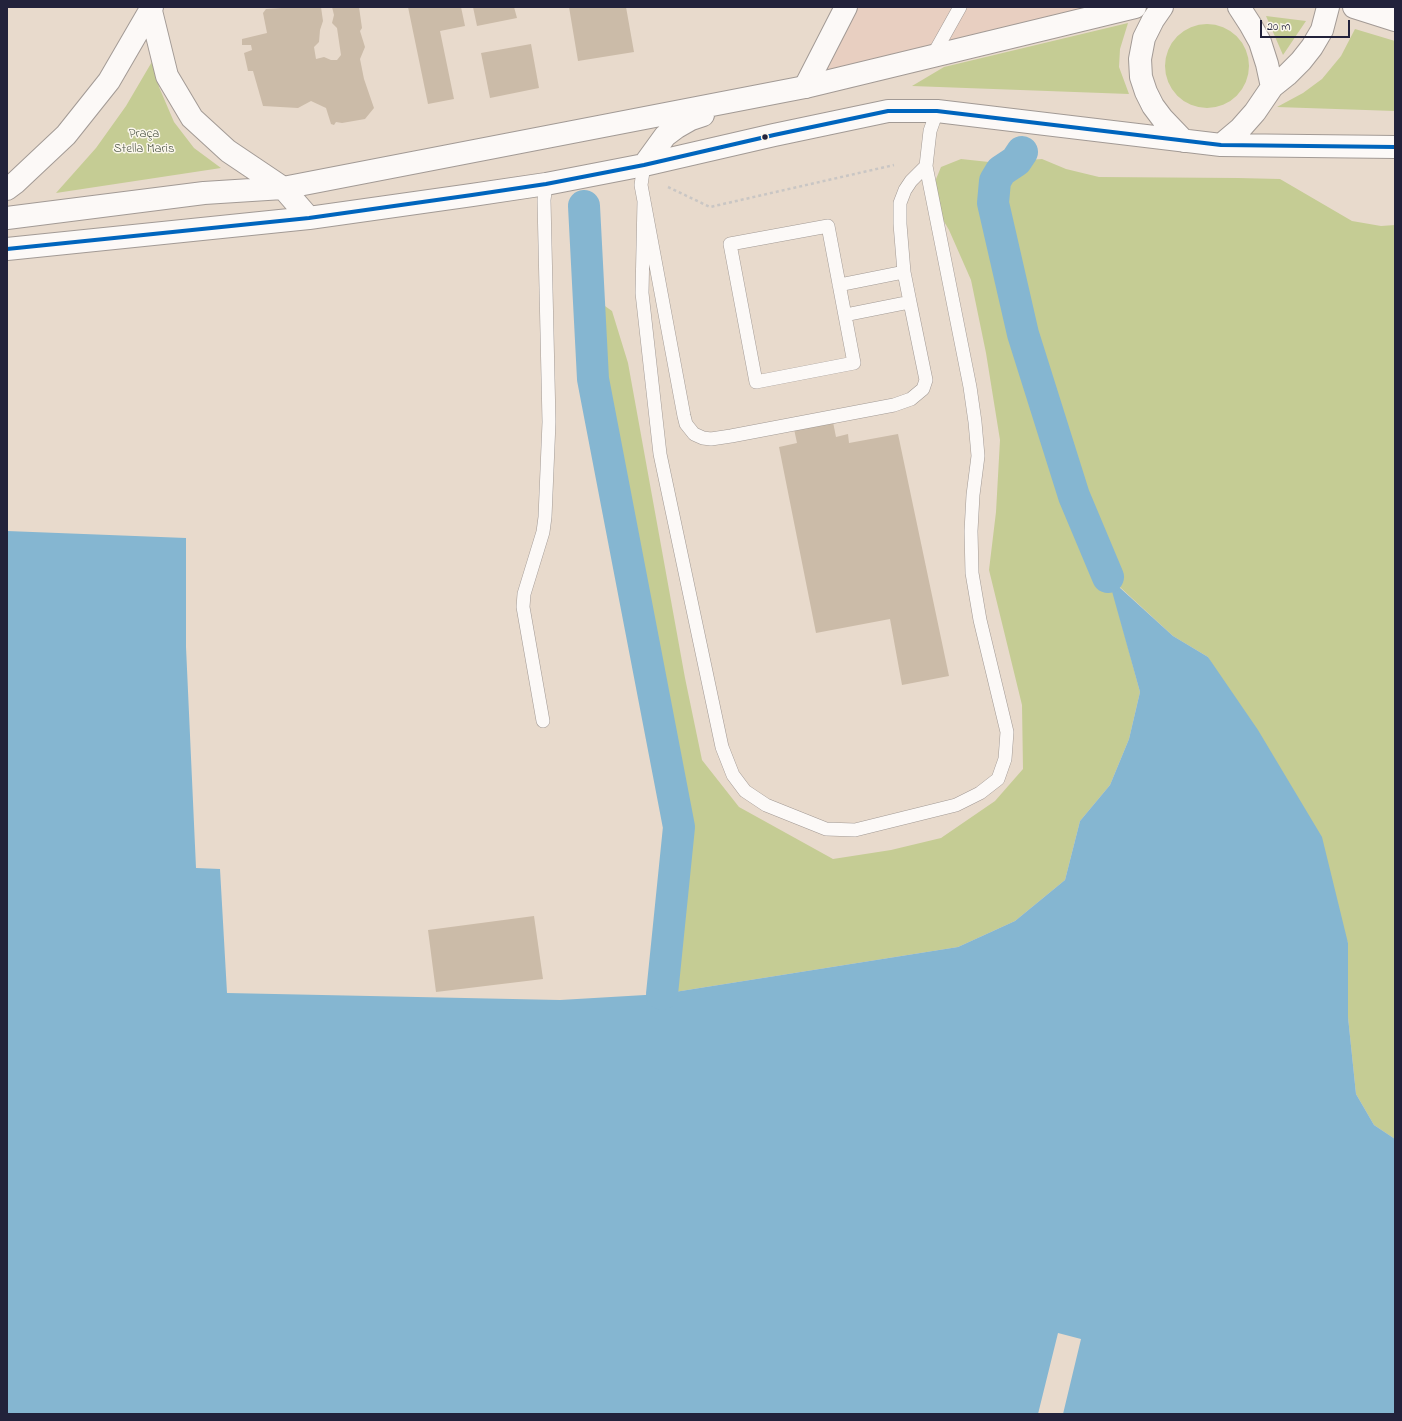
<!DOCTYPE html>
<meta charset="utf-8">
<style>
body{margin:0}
#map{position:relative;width:1402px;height:1421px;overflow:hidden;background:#e8dacc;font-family:"Indie Flower",sans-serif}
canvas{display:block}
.frame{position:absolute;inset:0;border:8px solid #22223b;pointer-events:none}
.scale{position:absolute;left:1260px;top:20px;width:90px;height:18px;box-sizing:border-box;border:2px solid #22223b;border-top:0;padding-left:5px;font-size:12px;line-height:14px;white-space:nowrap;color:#22223b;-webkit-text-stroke:3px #fbf7ec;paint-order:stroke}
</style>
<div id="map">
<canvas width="1402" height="1421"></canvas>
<div class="frame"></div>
<div class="scale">20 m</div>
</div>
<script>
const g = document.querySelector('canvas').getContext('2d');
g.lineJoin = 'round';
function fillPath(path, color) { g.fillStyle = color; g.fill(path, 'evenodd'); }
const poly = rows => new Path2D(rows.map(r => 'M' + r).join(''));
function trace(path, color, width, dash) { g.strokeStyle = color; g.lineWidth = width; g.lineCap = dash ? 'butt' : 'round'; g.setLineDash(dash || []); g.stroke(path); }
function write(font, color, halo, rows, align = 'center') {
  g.font = font + ' "Indie Flower",sans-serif'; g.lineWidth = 3; g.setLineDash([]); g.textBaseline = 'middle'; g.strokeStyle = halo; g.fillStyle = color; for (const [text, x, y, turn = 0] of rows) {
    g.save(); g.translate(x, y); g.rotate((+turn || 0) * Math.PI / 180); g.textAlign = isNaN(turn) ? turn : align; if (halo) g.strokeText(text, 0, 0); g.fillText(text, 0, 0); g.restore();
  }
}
fillPath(poly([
 [846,7,1135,7,805,87]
]), '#e8cfc1');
fillPath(poly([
 [1266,16,1306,21,1283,55],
 [1128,23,1120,49,1119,67,1129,94,912,86,944,67],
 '1165 66a42 42 0 1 1 84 0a42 42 0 1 1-84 0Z',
 [1355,29,1395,41,1395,111,1277,107,1303,93,1322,79,1341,56],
 [153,60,159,87,174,122,194,148,221,168,56,193,96,148,126,106],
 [961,159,989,162,1001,170,1016,161,1042,159,1066,169,1099,177,1238,178,1280,179,1352,221,1381,226,1395,225,1395,1139,1374,1125,1356,1094,1348,1017,1348,943,1208,657,1173,636,1109,577,1140,692,1129,739,1110,785,1080,821,1065,880,1015,921,958,947,662,994,679,827,593,379,590,311,602,304,612,311,628,363,685,678,702,760,739,807,833,859,891,850,941,838,995,801,1023,769,1022,705,989,570,996,512,1000,440,986,353,971,280,949,230,939,213,934,184,941,167]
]), '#c5cc94');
fillPath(poly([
 [7,531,186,538,186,647,196,868,220,869,227,993,560,1000,662,994,958,947,1015,921,1065,880,1080,821,1110,785,1129,739,1140,692,1108,577,1173,636,1208,657,1258,730,1322,837,1348,943,1348,1017,1356,1094,1374,1125,1395,1139,1395,1414,1063,1414,1081,1339,1058,1333,1038,1414,7,1414]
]), '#85b6d1');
trace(poly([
 [1022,152,1016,161,1001,171,995,181,993,203,1023,334,1074,496,1108,577],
 [584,206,593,379,679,827,662,994]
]), '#85b6d1', 32);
fillPath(poly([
 [297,7,321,7,323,21,320,30,319,42,314,47,316,59,324,57,331,60,337,60,341,55,337,28,332,23,334,15,332,7,359,7,362,28,360,31,365,47,360,59,364,79,374,108,365,119,342,123,336,122,334,125,331,124,326,108,311,101,298,108,263,106,253,71,248,71,244,53,252,50,251,45,242,45,242,39,267,33,263,13,266,9],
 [408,7,461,7,465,26,440,31,454,99,428,104],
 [473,7,514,7,517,18,477,26],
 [569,7,626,7,634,52,578,61],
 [531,44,539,88,490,98,481,53],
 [833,422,836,437,848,434,849,443,898,434,949,676,902,685,890,619,816,633,779,447,797,443,794,429],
 [534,916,543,979,436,992,428,930]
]), '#cbbba8');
const lane = poly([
 [932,57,960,7],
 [644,165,641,185,684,416,686,424,694,434,703,438,711,439,731,436,894,405,911,399,923,389,926,380,910,302],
 [644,201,642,293,660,454,722,747,733,775,745,791,766,805,826,829,855,830,956,805,980,793,998,779,1005,759,1007,732,980,620,972,573,971,531,973,495,978,456,975,422,970,387,926,166,930,131,937,111],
 [828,226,854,363,756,382,730,244,828,226],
 [904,272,900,224,900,203,905,190,911,181,926,166],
 [839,285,904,272,910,302,845,315],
 [543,721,523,607,524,594,543,532,545,517,549,422,544,200,546,184]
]);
const street = poly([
 [805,87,846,7]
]);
const secondary = poly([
 [1162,7,1153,20,1144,38,1140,59,1141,77,1146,92,1153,106,1162,118,1184,141],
 [1354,7,1395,20],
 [151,11,167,76,192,118,228,151,283,188,309,218],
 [1272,87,1287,75,1301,61,1312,47,1322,30,1328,7],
 [1221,145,1240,129,1255,112,1272,87,1267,64,1260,42,1250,24,1239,7],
 [644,165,665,136,677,127,691,119,703,115],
 [7,189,15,183,66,135,109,81,152,7],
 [7,218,204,193,283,188,805,87,1135,7],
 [7,249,309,218,472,195,546,184,644,165,774,135,888,111,937,111,1221,145,1395,147]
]);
trace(lane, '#a29a95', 14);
trace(street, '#a29a95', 24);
trace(secondary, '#a29a95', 24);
trace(poly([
 [668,187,710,207,894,165]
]), '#c9c6c4', 2.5, [3, 3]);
trace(lane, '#fcf9f7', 13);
trace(street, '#fcf9f7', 22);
trace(secondary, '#fcf9f7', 22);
trace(poly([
 [7,249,309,218,472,195,546,184,644,165,774,135,888,111,937,111,1221,145,1395,147]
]), '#0065bd', 4);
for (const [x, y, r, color] of [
 [765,137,3.5,"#22223b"]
]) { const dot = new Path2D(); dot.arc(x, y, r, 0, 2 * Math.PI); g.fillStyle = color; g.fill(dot); trace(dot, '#fbf7ec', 1.5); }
write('13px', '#51594a', '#fbf7ec', [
 ["Praça",144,135],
 ["Stella Maris",144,150]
]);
</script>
